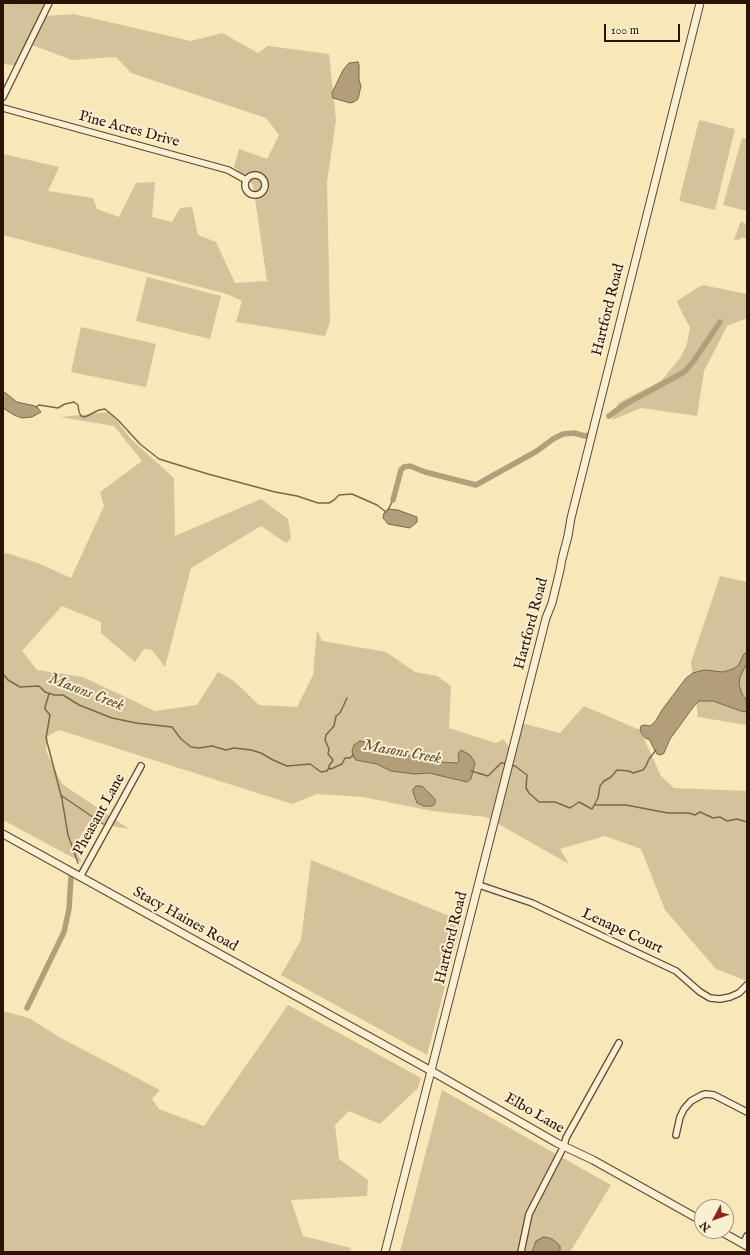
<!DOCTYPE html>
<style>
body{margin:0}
#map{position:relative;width:750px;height:1255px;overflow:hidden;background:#f7e7b9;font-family:"IM FELL English",serif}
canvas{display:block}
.frame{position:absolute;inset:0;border:4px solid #2b1301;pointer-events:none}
.north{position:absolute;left:694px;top:1199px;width:40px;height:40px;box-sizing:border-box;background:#faefd2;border:1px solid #a7977e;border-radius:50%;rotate:229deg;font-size:11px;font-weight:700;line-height:16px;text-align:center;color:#2b1301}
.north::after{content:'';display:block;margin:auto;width:14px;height:18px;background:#8f2418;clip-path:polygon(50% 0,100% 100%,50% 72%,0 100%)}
.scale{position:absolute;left:604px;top:24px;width:76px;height:18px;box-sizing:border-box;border:2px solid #2b1301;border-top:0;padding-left:5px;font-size:12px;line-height:14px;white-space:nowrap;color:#2b1301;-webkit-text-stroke:3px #faefd2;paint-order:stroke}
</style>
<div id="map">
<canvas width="750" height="1255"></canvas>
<div class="frame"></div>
<div class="north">N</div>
<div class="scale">100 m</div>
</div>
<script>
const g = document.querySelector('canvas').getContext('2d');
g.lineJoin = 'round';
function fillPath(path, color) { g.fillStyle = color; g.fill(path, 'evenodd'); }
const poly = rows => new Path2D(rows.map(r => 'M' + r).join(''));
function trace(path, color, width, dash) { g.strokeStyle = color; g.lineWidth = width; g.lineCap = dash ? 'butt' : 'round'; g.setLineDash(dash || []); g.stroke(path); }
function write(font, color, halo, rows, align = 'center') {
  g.font = font + ' "IM FELL English",serif'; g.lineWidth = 4; g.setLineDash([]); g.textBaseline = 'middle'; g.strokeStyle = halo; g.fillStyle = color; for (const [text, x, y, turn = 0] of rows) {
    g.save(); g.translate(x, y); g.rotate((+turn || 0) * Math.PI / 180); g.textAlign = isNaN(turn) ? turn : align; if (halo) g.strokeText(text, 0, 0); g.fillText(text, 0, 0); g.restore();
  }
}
fillPath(poly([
 [3,3,51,3,45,16,74,14,191,41,222,33,258,53,268,46,329,54,336,120,327,182,330,322,325,336,236,322,242,301,227,294,3,235,3,154,59,167,48,191,93,198,97,209,119,217,136,183,155,182,152,217,172,222,180,208,192,207,198,235,216,242,235,283,267,281,253,185,234,167,239,149,267,159,279,135,266,118,131,73,116,57,72,60,29,44,18,66,3,64],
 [699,120,735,129,715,210,679,201],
 [742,138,747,139,747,211,723,205],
 [741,221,747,225,747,239,742,237,739,240,734,239],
 [147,277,221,296,210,339,136,321],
 [702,285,747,294,747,318,727,326,704,371,697,416,641,408,612,420,618,403,661,381,680,358,687,344,690,327,682,313,677,301],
 [81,327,156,344,146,387,71,372],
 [110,412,131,439,174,478,175,536,261,499,288,519,291,538,286,543,261,526,191,568,165,667,152,650,144,649,135,662,101,633,101,622,62,606,22,651,37,670,83,677,155,711,197,705,218,672,234,681,259,705,297,707,313,675,317,630,322,641,386,652,415,672,437,676,451,686,449,728,496,743,503,739,514,753,521,723,560,733,584,706,640,730,661,776,674,788,747,791,747,981,716,969,665,910,641,849,605,836,560,849,569,864,486,817,432,811,363,797,317,794,292,804,59,730,48,736,46,751,62,784,129,829,89,822,77,842,81,862,3,820,3,555,6,553,38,563,71,578,104,506,100,492,142,461,114,426,60,417],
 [720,576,747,582,747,725,698,717,691,662],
 [311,860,462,921,427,1055,281,975,301,940],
 [288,1005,421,1078,418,1088,380,1124,349,1111,335,1125,339,1159,368,1180,367,1196,291,1200,303,1236,351,1248,349,1252,3,1252,3,1011,29,1018,59,1037,160,1090,152,1099,159,1109,204,1126],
 [442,1090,611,1185,570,1252,400,1252]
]), '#d4c39a');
const water = poly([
 [358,62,359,65,359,80,361,86,358,99,354,102,350,103,333,98,332,93,343,70,349,63,358,62],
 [3,391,17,402,35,406,38,408,41,412,32,417,22,418,14,415,3,408,3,391],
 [388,509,398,510,414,516,417,517,417,522,410,528,388,524,383,518,384,513,388,509],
 [747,652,747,663,740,677,739,684,742,694,747,701,747,712,741,711,713,701,699,701,694,706,670,739,664,753,661,755,657,754,652,745,650,740,645,738,642,734,640,730,641,726,644,725,650,726,655,722,662,710,686,678,693,673,704,670,723,672,733,669,738,666,744,654,747,652],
 [360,741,398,749,406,755,410,756,419,752,427,752,439,762,457,763,459,761,458,754,461,750,470,755,475,763,471,779,467,782,429,773,415,774,391,771,377,764,356,760,353,756,352,751,354,745,360,741],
 [416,786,422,786,435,799,435,804,432,806,424,806,417,803,413,792,413,789,416,786],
 [543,1237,550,1238,556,1242,560,1246,560,1252,532,1252,536,1241,543,1237]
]);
fillPath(water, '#b29f7a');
trace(water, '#7c674a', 1);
trace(poly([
 [36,407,39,405,58,408,65,404,74,402,78,405,79,412,81,416,85,417,99,410,105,409,118,420,140,444,159,459,208,474,275,492,297,496,318,503,329,503,334,500,339,495,352,494,377,505,386,512],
 [388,510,393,500],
 [3,674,8,680,20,687,39,686,45,692,54,695,63,695,79,705,112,718,136,723,172,727,181,739,191,747,199,748,212,746,226,750,234,748,251,750,261,753,273,760,287,766,310,764,321,772,327,771,329,768,331,769,342,764,345,758,350,758,353,755],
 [49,694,45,707,45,709,50,715,46,738,62,799,68,835,78,863],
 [512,765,515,766,527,775,526,788,529,793,539,802,555,802,570,808,579,802,592,809,598,798,600,786,604,781,611,777,617,770,629,771,633,773,643,770,646,766,649,759,656,750],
 [329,768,329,766,333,760,328,754,329,749,325,740,326,735,334,726,336,716,340,713,347,698],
 [471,771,488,776,501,763,507,763],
 [62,796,103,824],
 [595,805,626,805,668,813,689,813,695,815,700,812,713,818,720,817,727,821,737,819,747,822]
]), '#7c674a', 1.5);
trace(poly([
 [609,416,624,405,684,372,693,362,720,322],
 [393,500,401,470,404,467,410,466,425,472,476,485,537,451,553,439,563,434,574,433,585,436,590,435],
 [27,1008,64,932,69,909,71,877]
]), '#b29f7a', 5.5);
const minor = poly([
 [3,97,49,3],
 [3,108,228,170,246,180],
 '245 185a10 10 0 1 1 20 0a10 10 0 1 1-20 0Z',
 [80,877,141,766],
 [479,885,532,903,676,971,700,992,710,998,720,999,730,997,739,993,747,985],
 [676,1135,680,1117,684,1109,691,1101,702,1095,706,1094,714,1095,747,1112],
 [743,1244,747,1236],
 [521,1252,529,1214,564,1146,566,1138,619,1043]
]);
const tertiary = poly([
 [3,834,426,1068,557,1143,593,1160,702,1221],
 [720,1231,747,1246],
 [385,1252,546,618,552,603,560,570,562,559,568,536,571,518,700,3]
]);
trace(minor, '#5e482f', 8);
trace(tertiary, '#5e482f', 9);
trace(minor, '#faefd2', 5.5);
trace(tertiary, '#faefd2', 7);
write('15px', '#2b1301', '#faefd2', [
 ["Pine Acres Drive",129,130,15],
 ["Hartford Road",609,310,-76],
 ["Hartford Road",532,624,-75],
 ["Pheasant Lane",100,815,-61],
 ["Stacy Haines Road",185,920,29],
 ["Lenape Court",622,932,25],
 ["Hartford Road",452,938,-76],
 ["Elbo Lane",534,1114,30]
]);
write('italic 16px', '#614b31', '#faefd2', [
 ["Masons Creek",86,693,21],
 ["Masons Creek",402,753,10]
]);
</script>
